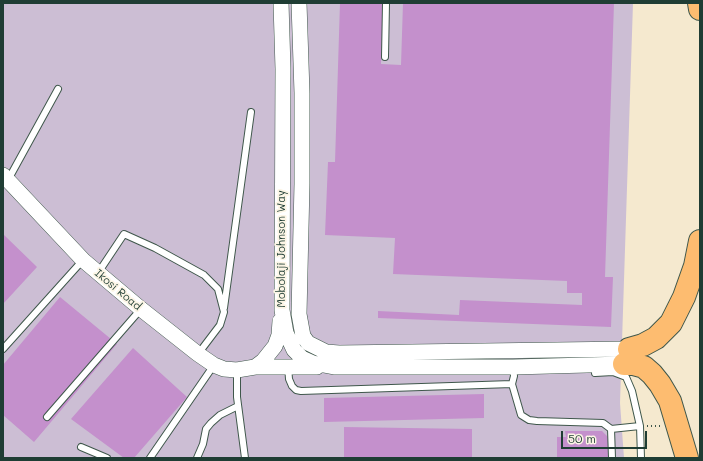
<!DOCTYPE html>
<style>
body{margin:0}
#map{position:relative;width:703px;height:461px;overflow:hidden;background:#f5e9cf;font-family:Mali,sans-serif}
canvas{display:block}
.frame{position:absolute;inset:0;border:4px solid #1f3d34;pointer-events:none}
.scale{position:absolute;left:561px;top:431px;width:86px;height:18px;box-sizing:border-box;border:2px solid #1f3d34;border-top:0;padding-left:5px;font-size:12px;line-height:14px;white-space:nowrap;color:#1f3d34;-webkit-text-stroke:3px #fcf5e5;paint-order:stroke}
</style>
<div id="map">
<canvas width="703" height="461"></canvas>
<div class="frame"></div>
<div class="scale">50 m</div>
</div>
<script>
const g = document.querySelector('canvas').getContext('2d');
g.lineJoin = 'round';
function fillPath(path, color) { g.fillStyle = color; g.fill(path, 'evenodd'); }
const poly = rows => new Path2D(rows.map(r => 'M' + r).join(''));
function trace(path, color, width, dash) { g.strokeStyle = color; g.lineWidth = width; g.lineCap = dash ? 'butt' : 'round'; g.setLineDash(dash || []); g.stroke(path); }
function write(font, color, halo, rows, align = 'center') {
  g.font = font + ' Mali,sans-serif'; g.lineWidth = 3.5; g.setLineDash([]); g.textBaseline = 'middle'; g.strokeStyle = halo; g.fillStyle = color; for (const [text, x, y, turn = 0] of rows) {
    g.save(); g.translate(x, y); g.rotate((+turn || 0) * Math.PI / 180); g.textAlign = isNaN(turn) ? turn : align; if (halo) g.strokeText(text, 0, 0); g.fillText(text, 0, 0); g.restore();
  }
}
fillPath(poly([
 [3,3,633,3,620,403,624,458,3,458]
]), '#ccbed4');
fillPath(poly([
 [340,3,383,3,381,64,401,65,403,3,614,3,605,277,613,277,611,327,378,318,378,311,459,315,460,300,582,305,582,293,567,293,567,281,393,274,395,238,325,235,328,162,335,162],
 [3,234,37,267,3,304],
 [60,297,117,344,34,442,3,415,3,365],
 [133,348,187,397,134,458,124,458,71,419],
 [484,394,484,418,324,422,324,398],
 [344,427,472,429,472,458,344,458],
 [565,431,602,431,609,438,611,458,557,458,557,437,566,437]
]), '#c490cc');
const service = poly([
 [385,57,386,3],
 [8,180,58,89],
 [98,273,124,234,155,248,204,275,218,289,224,312,220,325,198,354],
 [224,308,251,112],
 [3,349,83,260],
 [288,366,289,379,292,386,296,390,301,391,512,384],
 [513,367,514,376,512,384,521,415,529,420,537,421,603,423,611,429,612,458],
 [237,370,237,397,245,458],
 [595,373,613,372,626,377,632,391,640,426,641,458],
 [47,417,141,309],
 [611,429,640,426],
 [81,447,107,458],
 [150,458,214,365],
 [197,458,203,444,206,429,211,423,220,415,238,406]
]);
const tertiary = poly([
 [281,3,283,69,282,310,286,333,294,350,302,358,313,363,334,367,513,367,624,364],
 [299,3,302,93,302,184,299,314,303,336,308,343,326,352,339,353,629,349],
 [3,175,83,260,141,309,198,354,214,365,224,369,237,370,255,367,317,367],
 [255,367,263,361,275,346,279,335,280,321]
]);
const motorway = poly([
 [699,3,700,9],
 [629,349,643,345,656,338,671,323,684,297,695,266,700,241],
 [624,364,633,364,644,367,652,374,660,384,670,401,687,458]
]);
trace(service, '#3f574b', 8);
trace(tertiary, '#3f574b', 16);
trace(motorway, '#3f574b', 24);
trace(poly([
 [647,426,661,426]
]), '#3f574b', 2, [1, 3]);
trace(service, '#fff', 6);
trace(tertiary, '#fff', 15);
trace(motorway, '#fdbc70', 22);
write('11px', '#1f3d34', '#fcf5e5', [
 ["Mobolaji Johnson Way",282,249,-90],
 ["Ikosi Road",118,290,40]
]);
</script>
